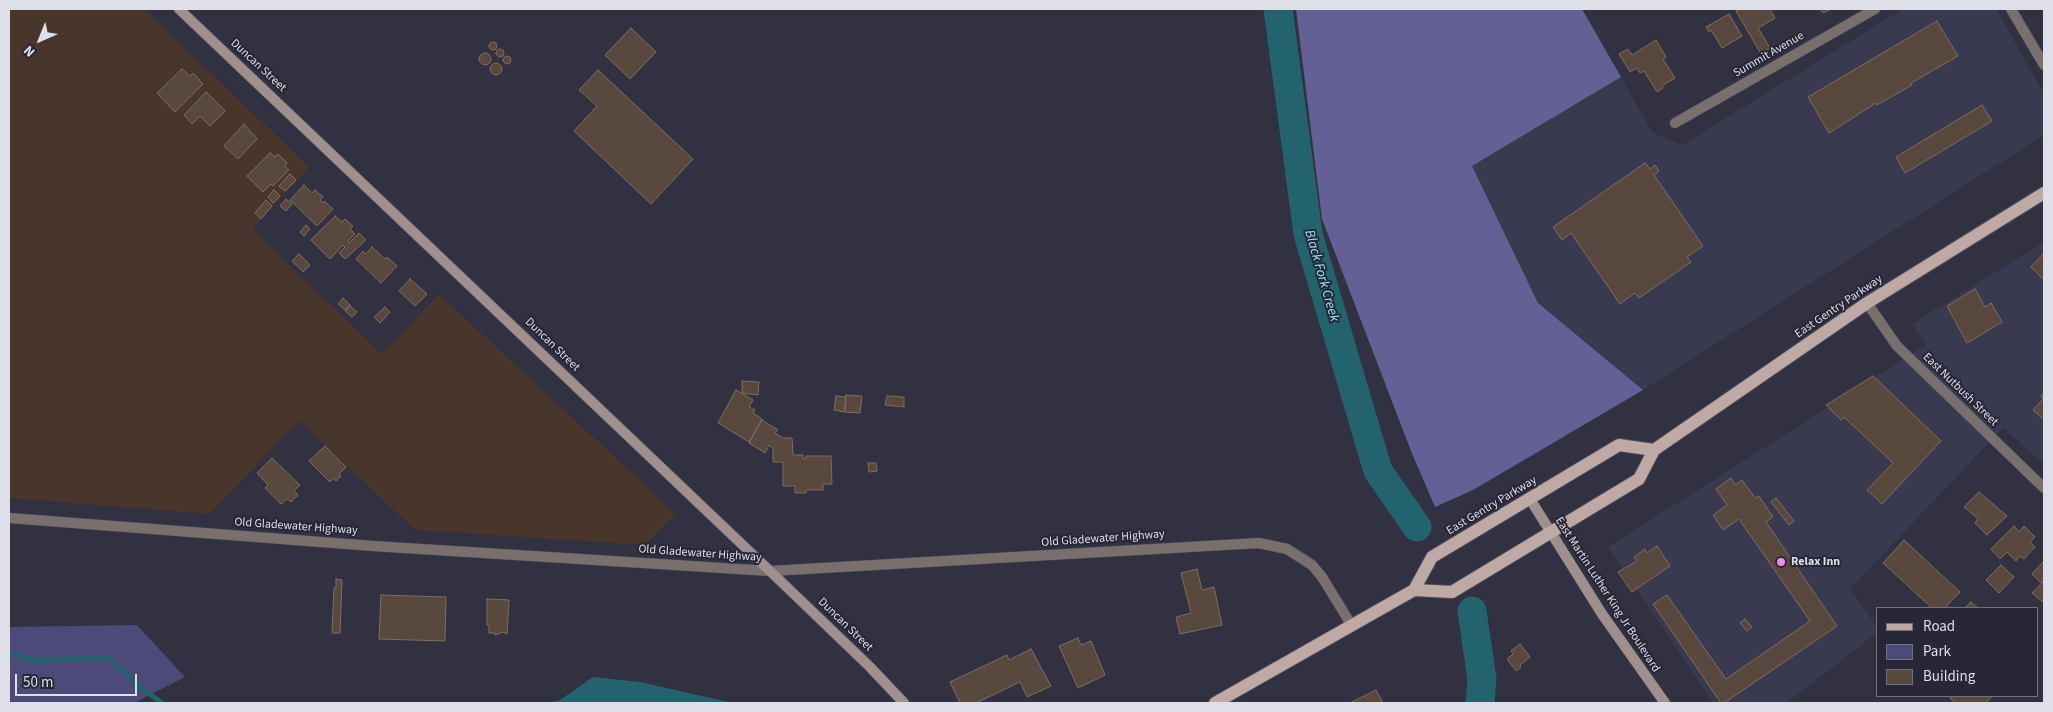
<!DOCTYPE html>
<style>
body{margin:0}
#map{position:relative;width:2053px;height:712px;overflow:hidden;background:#313142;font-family:"Source Sans 3",sans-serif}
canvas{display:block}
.frame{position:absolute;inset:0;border:10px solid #dfdfea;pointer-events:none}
.legend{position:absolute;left:1876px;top:607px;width:162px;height:90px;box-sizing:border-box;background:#282737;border:1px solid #71717f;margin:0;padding:6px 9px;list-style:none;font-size:15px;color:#dfdfea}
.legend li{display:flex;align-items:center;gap:10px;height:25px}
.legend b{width:25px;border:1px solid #71717f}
.north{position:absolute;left:15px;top:15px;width:50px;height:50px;-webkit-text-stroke:4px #282737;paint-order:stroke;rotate:224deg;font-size:14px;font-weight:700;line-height:20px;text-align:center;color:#dfdfea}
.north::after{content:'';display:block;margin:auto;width:18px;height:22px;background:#dfdfea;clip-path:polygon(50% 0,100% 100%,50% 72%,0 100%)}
.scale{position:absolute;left:15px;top:674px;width:122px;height:22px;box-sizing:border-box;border:2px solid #dfdfea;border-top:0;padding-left:6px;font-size:15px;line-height:18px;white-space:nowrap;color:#dfdfea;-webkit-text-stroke:4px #282737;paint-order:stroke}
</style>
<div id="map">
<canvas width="2053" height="712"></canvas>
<div class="frame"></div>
<ul class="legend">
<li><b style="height:6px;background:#bea9a5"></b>Road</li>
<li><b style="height:14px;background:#4d4a79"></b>Park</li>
<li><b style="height:14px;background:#59483d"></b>Building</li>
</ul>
<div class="north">N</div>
<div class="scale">50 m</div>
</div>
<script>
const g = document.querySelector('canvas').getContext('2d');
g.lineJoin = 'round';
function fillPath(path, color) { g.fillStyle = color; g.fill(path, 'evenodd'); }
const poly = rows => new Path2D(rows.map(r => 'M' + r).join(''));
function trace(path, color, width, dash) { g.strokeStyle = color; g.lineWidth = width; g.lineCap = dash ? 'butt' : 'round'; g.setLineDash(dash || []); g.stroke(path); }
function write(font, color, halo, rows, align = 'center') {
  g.font = font + ' "Source Sans 3",sans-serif'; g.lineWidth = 4; g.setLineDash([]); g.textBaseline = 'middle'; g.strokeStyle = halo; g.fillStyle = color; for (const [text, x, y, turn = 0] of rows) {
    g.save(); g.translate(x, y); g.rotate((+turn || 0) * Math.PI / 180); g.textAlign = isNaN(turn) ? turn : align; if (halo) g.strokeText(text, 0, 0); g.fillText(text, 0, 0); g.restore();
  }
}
fillPath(poly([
 [1903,9,1996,9,2044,94,2044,135,1643,390,1538,303,1472,166,1621,77,1652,132,1682,145],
 [2044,242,2044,464,2003,428,1850,589,1877,627,1877,633,1786,703,1713,703,1608,547,1926,345,1912,324]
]), '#393950');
fillPath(poly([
 [9,9,144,9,309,167,252,229,382,354,439,294,676,514,645,545,415,530,299,421,210,514,9,498]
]), '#48362d');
fillPath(poly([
 [137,625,185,677,134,703,9,703,9,627]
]), '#4d4a79');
fillPath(poly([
 [1296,9,1582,9,1621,77,1472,166,1538,303,1643,390,1473,490,1435,507,1411,451,1322,219]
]), '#636095');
fillPath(poly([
 [593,677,640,682,733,703,547,703,560,700]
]), '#22636e');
trace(poly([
 [9,653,34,660,108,658,144,690,162,703]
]), '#22636e', 5);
trace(poly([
 [1278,9,1308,234,1378,471,1417,527],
 [1472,611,1482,679,1480,703]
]), '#22636e', 29);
const building = poly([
 [1741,9,1770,9,1775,18,1758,28,1770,48,1761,54,1736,11,1741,9],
 [1820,9,1831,9,1823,13,1820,9],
 [1729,14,1742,36,1722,48,1711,30,1709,32,1706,27,1729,14],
 [1937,21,1958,56,1911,83,1912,85,1877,105,1876,103,1829,133,1808,97,1937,21],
 [631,28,656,52,630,79,605,55,631,28],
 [1656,40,1666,57,1663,59,1675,78,1662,86,1663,88,1657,92,1644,71,1640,73,1637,68,1630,72,1619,54,1628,49,1632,55,1656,40],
 '489 46a4 4 0 1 1 8 0a4 4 0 1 1-8 0Z',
 '496 53a4 4 0 1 1 8 0a4 4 0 1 1-8 0Z',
 '479 59a6 6 0 1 1 12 0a6 6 0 1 1-12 0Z',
 '503 60a4 4 0 1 1 8 0a4 4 0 1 1-8 0Z',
 '490 69a6 6 0 1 1 12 0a6 6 0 1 1-12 0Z',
 [182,69,190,76,193,73,203,84,175,112,157,93,182,69],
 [598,70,693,159,651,204,574,131,597,106,579,90,598,70],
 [206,92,225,111,210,126,200,116,192,124,184,115,206,92],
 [1982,105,1992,121,1905,173,1896,157,1982,105],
 [244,124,257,139,238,159,224,146,244,124],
 [270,153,275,157,278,154,287,163,285,166,289,170,273,186,271,184,263,192,247,176,270,153],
 [1645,163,1650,169,1655,165,1659,171,1654,175,1703,246,1687,257,1691,262,1639,298,1635,293,1620,304,1571,233,1562,240,1553,227,1645,163],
 [290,174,296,180,285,191,279,186,290,174],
 [304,185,312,193,315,190,323,197,320,200,323,203,324,201,333,209,317,226,290,200,304,185],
 [274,190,280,196,273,203,268,197,274,190],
 [286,199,292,204,286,211,280,206,286,199],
 [266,200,272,206,261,219,255,213,266,200],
 [335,216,342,222,345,219,353,226,350,229,355,234,348,241,349,243,359,233,366,240,345,259,339,253,345,247,343,245,330,259,311,240,335,216],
 [306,225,310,229,304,236,300,232,306,225],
 [372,247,385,259,387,257,397,266,381,283,356,259,363,251,366,254,372,247],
 [2044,253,2044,280,2031,267,2044,253],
 [299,254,310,265,303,272,292,261,299,254],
 [410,279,427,294,415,306,399,291,410,279],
 [1975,289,1985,307,1991,303,2002,322,1967,343,1947,306,1975,289],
 [343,298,350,305,345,310,338,304,343,298],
 [350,306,357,312,352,317,345,311,350,306],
 [385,307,390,312,380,323,374,317,385,307],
 [1873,376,1941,441,1882,504,1867,490,1893,463,1844,417,1841,420,1826,405,1873,376],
 [742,381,759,382,758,395,742,393,742,381],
 [736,390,753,400,749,407,755,410,753,413,762,419,749,442,718,423,736,390],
 [2044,392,2044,420,2033,410,2043,399,2041,396,2044,392],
 [846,395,862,396,860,413,845,412,846,395],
 [836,396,846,397,844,412,834,410,836,396],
 [887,396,904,397,904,407,885,405,887,396],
 [762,420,778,430,775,433,783,438,792,438,793,455,803,455,803,459,806,459,806,456,831,456,832,484,823,484,823,490,806,490,806,493,795,493,795,486,783,486,783,462,773,462,773,448,769,445,765,453,749,443,762,420],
 [325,446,346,467,339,474,341,476,336,481,334,478,330,482,309,461,325,446],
 [272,458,300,485,294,491,298,495,291,502,287,499,281,504,265,488,268,485,257,473,272,458],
 [868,463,876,463,877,471,869,472,868,463],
 [1731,478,1735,485,1742,480,1755,498,1759,496,1773,517,1766,522,1837,626,1724,703,1721,703,1653,604,1667,595,1726,679,1810,621,1739,519,1723,530,1713,515,1727,505,1716,489,1731,478],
 [1979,492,2007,516,1987,535,1975,523,1978,519,1964,507,1979,492],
 [1776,498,1794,521,1789,525,1771,502,1776,498],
 [2014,526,2019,532,2024,526,2035,537,2030,542,2035,547,2024,559,2020,556,2016,561,2007,552,2000,559,1991,549,2014,526],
 [1904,540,1960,592,1945,608,1932,608,1883,563,1904,540],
 [1657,546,1670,566,1632,592,1618,572,1637,561,1634,557,1645,549,1647,553,1657,546],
 [2044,561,2044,603,2032,593,2043,582,2041,583,2032,574,2044,561],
 [2001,565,2014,577,1999,593,1986,580,2001,565],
 [1197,569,1202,590,1214,587,1222,625,1180,634,1176,617,1191,613,1181,573,1197,569],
 [336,579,342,580,340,633,332,633,334,588,336,588,336,579],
 [381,595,446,597,445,641,379,639,381,595],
 [487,599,509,600,507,634,503,632,495,635,495,633,489,633,489,625,487,625,487,599],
 [1971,602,1978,608,1965,608,1971,602],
 [1745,619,1752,627,1747,631,1740,623,1745,619],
 [1078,638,1081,645,1091,641,1105,675,1078,688,1059,646,1078,638],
 [1520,644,1530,657,1520,665,1521,667,1516,671,1507,659,1513,654,1511,651,1520,644],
 [1031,649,1051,686,1027,697,1020,682,976,703,960,703,950,682,1007,655,1009,660,1031,649],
 [1376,690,1383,703,1350,703,1376,690],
 [1953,696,1993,696,1985,703,1955,703,1950,698,1953,696]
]);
fillPath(building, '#59483d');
trace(building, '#7f6d61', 1);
const street = poly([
 [2011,9,2044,65],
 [1675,123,1875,9],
 [1867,303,1897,346,2044,488],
 [9,518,373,546,770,571,1259,543,1287,549,1312,565,1322,577,1352,626]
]);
const secondary = poly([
 [179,9,770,571,870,667,904,703],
 [1530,499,1602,614,1665,703]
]);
const primary = poly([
 [1414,590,1452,592,1639,479,1654,450,1867,303,2044,193],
 [1215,703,1414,590,1432,557,1619,445,1654,450]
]);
trace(street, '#4d4d5d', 11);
trace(secondary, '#4d4d5d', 11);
trace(primary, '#4d4d5d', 14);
trace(street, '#796f6d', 10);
trace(secondary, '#a0908d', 10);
trace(primary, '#bea9a5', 12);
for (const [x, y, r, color] of [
 [1781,562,5,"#f589ee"]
]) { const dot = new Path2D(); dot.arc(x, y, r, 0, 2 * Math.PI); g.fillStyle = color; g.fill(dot); trace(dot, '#282737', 2); }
write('12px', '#dfdfea', '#282737', [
 ["Summit Avenue",1769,55,-30],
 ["Duncan Street",258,66,43],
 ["East Gentry Parkway",1839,307,-34],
 ["Duncan Street",552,345,44],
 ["East Nutbush Street",1960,390,44],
 ["East Gentry Parkway",1492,506,-31],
 ["Old Gladewater Highway",296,527,4],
 ["Old Gladewater Highway",1103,539,-4],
 ["Old Gladewater Highway",700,554,4],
 ["East Martin Luther King Jr Boulevard",1607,595,57],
 ["Duncan Street",845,625,44]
]);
write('bold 12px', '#dfdfea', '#282737', [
 ["Relax Inn",1791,562]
], 'left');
write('italic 14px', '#8eeafb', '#282737', [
 ["Black Fork Creek",1321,276,74]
]);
</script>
